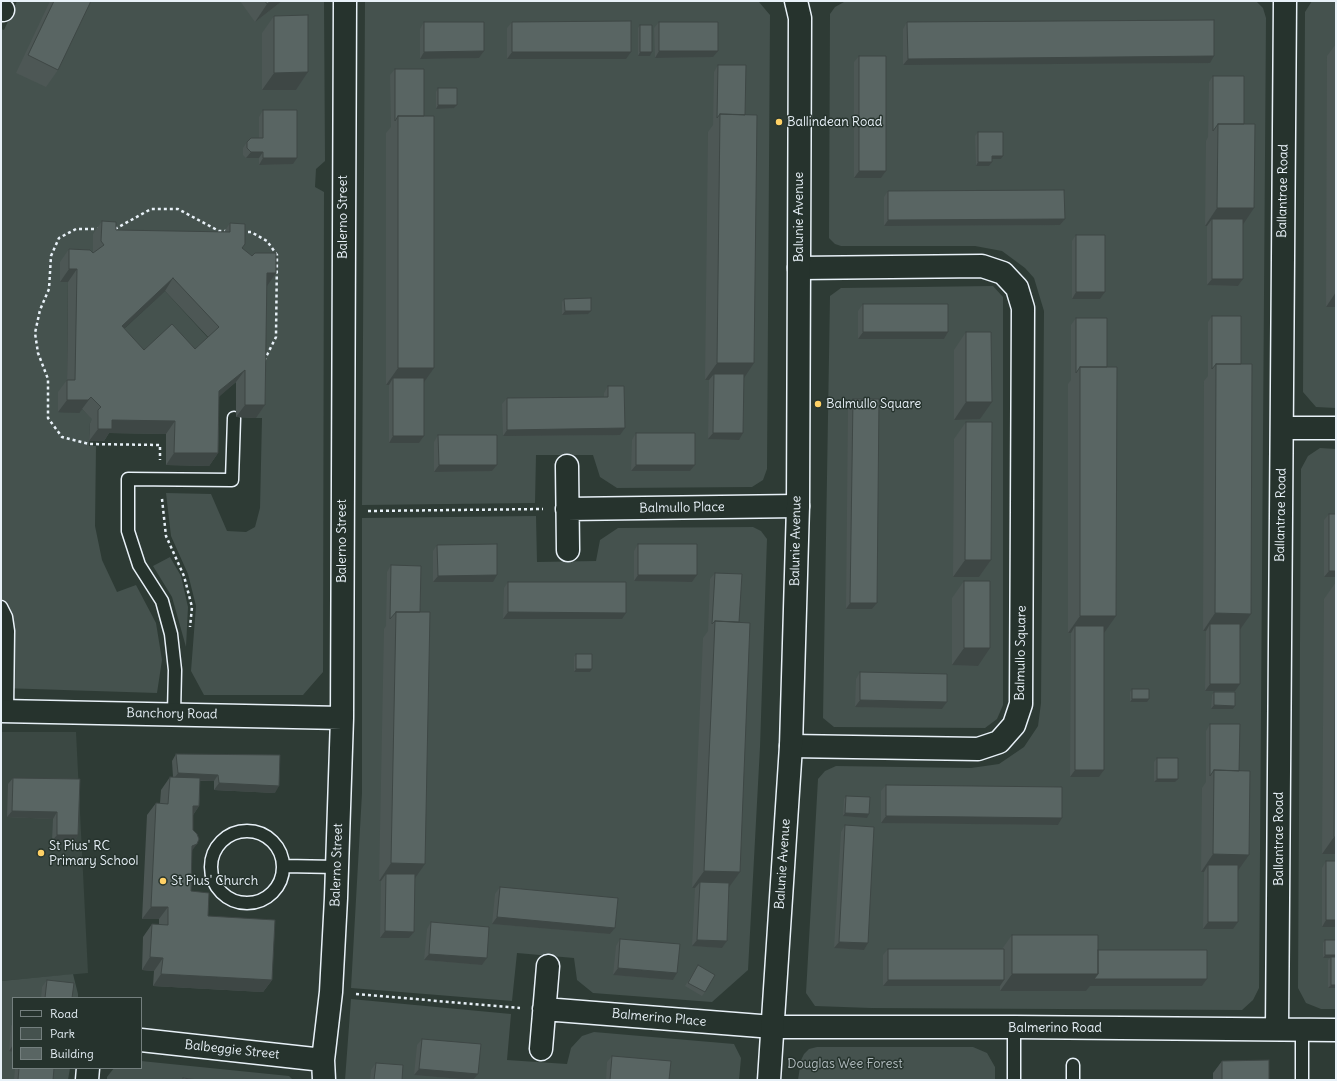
<!DOCTYPE html>
<style>
body{margin:0}
#map{position:relative;width:1337px;height:1081px;overflow:hidden;background:#2e3b35;font-family:Delius,sans-serif}
canvas{display:block}
.frame{position:absolute;inset:0;border:2px solid #e8f1f8;pointer-events:none}
.legend{position:absolute;left:12px;top:997px;width:130px;height:72px;box-sizing:border-box;background:#26332d;border:1px solid #747f7e;margin:0;padding:5px 7px;list-style:none;font-size:12px;color:#e8f1f8}
.legend li{display:flex;align-items:center;gap:8px;height:20px}
.legend b{width:20px;border:1px solid #747f7e}
</style>
<div id="map">
<canvas width="1337" height="1081"></canvas>
<div class="frame"></div>
<ul class="legend">
<li><b style="height:5px;background:#26332d"></b>Road</li>
<li><b style="height:11px;background:#45524e"></b>Park</li>
<li><b style="height:11px;background:#596563"></b>Building</li>
</ul>
</div>
<script>
const g = document.querySelector('canvas').getContext('2d');
g.lineJoin = 'round';
function fillPath(path, color) { g.fillStyle = color; g.fill(path, 'evenodd'); }
const poly = rows => new Path2D(rows.map(r => 'M' + r).join(''));
function trace(path, color, width, dash) { g.strokeStyle = color; g.lineWidth = width; g.lineCap = dash ? 'butt' : 'round'; g.setLineDash(dash || []); g.stroke(path); }
function write(font, color, halo, rows, align = 'center') {
  g.font = font + ' Delius,sans-serif'; g.lineWidth = 3; g.setLineDash([]); g.textBaseline = 'middle'; g.strokeStyle = halo; g.fillStyle = color; for (const [text, x, y, turn = 0] of rows) {
    g.save(); g.translate(x, y); g.rotate((+turn || 0) * Math.PI / 180); g.textAlign = isNaN(turn) ? turn : align; if (halo) g.strokeText(text, 0, 0); g.fillText(text, 0, 0); g.restore();
  }
}
fillPath(poly([
 [1,732,76,732,88,973,1,981]
]), '#3b4843');
fillPath(poly([
 [17,1,324,1,325,161,316,169,315,187,324,192,323,672,303,695,204,695,191,671,196,606,188,574,171,536,166,493,211,494,227,531,246,532,255,527,260,508,262,418,256,418,258,286,93,234,93,254,60,282,68,282,67,392,58,412,79,413,82,409,93,419,90,423,89,446,96,446,95,526,102,560,117,592,136,585,156,623,162,660,157,693,1,688,1,29,4,30],
 [365,1,759,2,770,15,767,469,763,480,752,487,617,488,600,477,593,455,536,455,535,503,362,505],
 [959,1,1256,1,1263,8,1266,18,1259,988,1253,1000,1242,1010,871,1008,815,1006,806,993,818,779,825,771,836,766,971,768,999,764,1024,747,1038,726,1041,703,1044,311,1034,278,1025,268,1002,251,975,246,841,246,835,244,829,238,830,14,835,7,844,2],
 [1312,1,1336,1,1336,408,1316,407,1303,392,1305,12],
 [993,286,1003,297,1003,705,997,719,985,728,834,727,823,718,830,296,841,288],
 [165,291,210,340,186,362,136,362,114,338],
 [1320,448,1336,449,1336,1009,1321,1009,1306,1003,1298,988,1301,469,1308,456],
 [536,516,537,562,596,561,600,540,618,528,753,527,761,531,767,539,760,747,748,970,712,1002,593,993,577,980,574,958,517,953,512,1001,351,988,362,793,362,518],
 [170,557,181,576,188,607,186,647,172,597,153,566],
 [73,974,78,994,78,998,13,998,13,1068,70,1068,68,1080,1,1080,1,981],
 [351,999,511,1014,507,1060,567,1064,571,1048,582,1036,594,1032,734,1044,741,1058,739,1080,345,1080],
 [817,1047,973,1047,987,1053,995,1067,995,1080,798,1080,801,1060,804,1054,809,1049],
 [141,1061,289,1076,293,1080,107,1080,107,1077,114,1068,141,1068]
]), '#45524e');
const service = poly([
 [1,607,6,617,8,631,7,711],
 [174,713,175,670,171,634,162,601,139,565,128,531,128,479,232,480,234,418],
 '211 867a36 36 0 1 1 72 0a36 36 0 1 1-72 0Z',
 [284,866,337,867],
 [1302,1029,1302,1080],
 [1073,1065,1073,1080],
 [1014,1080,1014,1027]
]);
const minor = poly([
 [1,9,3,10],
 [1282,428,1336,428],
 [567,466,568,550],
 [567,509,798,506],
 [1,711,342,718],
 [791,746,978,749,999,742,1014,725,1021,704,1023,308,1017,288,1003,273,982,266,799,268],
 [544,1009,773,1027,1014,1027,1336,1030],
 [1277,1029,1285,1],
 [141,1040,323,1060],
 [541,1049,548,966],
 [87,1080,88,1068],
 [324,1080,323,1060,331,992,336,898,342,718,345,1]
]);
const tertiary = poly([
 [769,1080,791,746,798,506,800,18,796,1]
]);
trace(service, '#e8f1f8', 15);
trace(minor, '#e8f1f8', 25);
trace(tertiary, '#e8f1f8', 25);
trace(poly([
 [100,229,76,229,59,238,51,256,49,289,40,310,35,333,38,353,48,379,48,418,62,437,89,444,160,445,160,460],
 [115,229,151,209,178,209,219,231,227,231],
 [242,232,251,232,267,241,277,255,276,337,264,361],
 [162,499,166,536,184,576,192,607,190,627],
 [368,511,543,509],
 [356,994,520,1008]
]), '#e8f1f8', 2.5, [3, 3]);
trace(service, '#26332d', 12);
trace(minor, '#26332d', 22);
trace(tertiary, '#26332d', 22);
fillPath(poly([
 [50,1,91,1,58,70,46,87,16,73],
 [240,1,282,1,255,22],
 [274,16,308,72,296,90,262,90,262,33],
 [424,22,484,51,479,58,420,59,420,29],
 [512,22,626,59,507,59,507,28],
 [659,22,713,57,655,58,654,28],
 [907,22,1210,63,903,65,903,29],
 [640,25,652,52,650,56,638,56,638,28],
 [1336,44,1336,307,1326,307,1327,56],
 [859,56,886,171,881,178,854,178,854,62],
 [718,65,745,115,744,379,739,440,708,439,709,380,705,380,708,132,713,125,714,72],
 [395,69,424,383,424,436,419,443,389,443,389,385,386,385,386,133,391,127,390,75],
 [1213,76,1243,224,1243,279,1238,286,1207,285,1207,226,1205,226,1206,141,1208,137,1209,82],
 [438,88,457,105,454,108,436,109,436,92],
 [263,110,293,164,259,165,259,158,246,158,243,155,243,148,247,142,259,138,259,117],
 [978,132,1003,156,1001,159,992,159,992,162,989,166,976,166,975,136],
 [888,191,1065,219,1060,225,884,226,884,197],
 [102,221,116,230,224,232,230,223,242,248,276,273,266,286,265,405,256,418,236,417,236,382,219,396,218,453,209,466,166,465,166,434,109,433,104,441,89,441,90,423,92,419,82,409,79,413,58,412,58,392,67,380,68,282,60,282,60,262,69,249,93,253,93,234],
 [165,291,208,337,195,349,144,350,124,328],
 [1076,235,1105,292,1100,299,1072,299,1072,241],
 [564,299,588,314,562,315,562,302],
 [863,304,948,332,944,339,858,339,858,311],
 [1212,316,1240,629,1235,691,1205,691,1206,631,1203,631,1204,381,1208,376,1208,322],
 [1076,318,1104,633,1104,770,1099,777,1070,777,1071,633,1068,633,1068,384,1071,380,1071,325],
 [966,332,980,419,954,420,954,350],
 [608,386,620,435,503,436,502,404,507,398,604,397,604,393],
 [853,399,877,603,872,609,846,609,848,405],
 [966,422,991,560,979,577,953,577,954,439],
 [636,433,695,465,690,471,631,471,632,440],
 [438,435,497,465,492,471,434,472,434,442],
 [1329,514,1336,577,1324,577,1324,520],
 [638,544,697,575,692,582,634,581,634,551],
 [437,545,493,582,433,582,433,551],
 [391,565,421,566,414,932,409,938,380,938,381,881,379,881,384,629,386,626,387,572],
 [715,573,729,888,727,941,722,948,692,946,695,888,692,888,703,638,708,631,710,579],
 [964,581,978,666,952,665,952,598],
 [508,582,622,619,503,619,504,588],
 [1336,582,1336,854,1322,854,1324,599],
 [576,654,592,669,590,672,574,672,574,657],
 [860,672,947,702,942,709,855,707,856,679],
 [1132,689,1147,702,1130,702,1130,692],
 [1214,692,1235,706,1233,709,1211,709,1212,695],
 [1210,724,1238,870,1233,929,1203,929,1204,872,1201,872,1202,788,1206,782,1206,731],
 [176,754,275,793,214,790,214,781,200,781,199,806,193,815,191,891,208,916,272,980,263,992,153,986,154,971,142,970,143,937,152,924,159,925,159,919,142,919,147,815,156,803,160,803,161,790,170,777,173,777,172,761],
 [1157,758,1175,782,1154,782,1154,762],
 [13,778,80,779,78,835,74,842,52,841,53,819,7,817,8,784],
 [886,785,1062,818,1058,825,881,823,881,791],
 [846,796,867,818,843,816,844,799],
 [845,825,868,943,864,950,834,948,841,832],
 [1326,861,1336,927,1322,927,1322,868],
 [500,887,615,928,610,934,492,924,495,894],
 [431,922,487,958,482,965,424,960,427,929],
 [1012,935,1098,950,1207,979,1202,986,1090,986,1086,991,1000,991,1000,986,883,986,883,955,888,949,1002,949],
 [620,939,677,973,673,980,613,975,616,946],
 [1325,940,1336,940,1336,988,1328,988,1328,960,1330,958,1323,958,1323,943],
 [698,965,705,992,702,996,685,986],
 [47,980,72,998,41,998,42,987],
 [13,1023,13,1052,9,1051,11,1026],
 [422,1039,478,1074,473,1080,414,1075,417,1045],
 [612,1056,669,1080,606,1080,607,1062],
 [1222,1061,1269,1080,1213,1080,1213,1073],
 [376,1063,402,1080,370,1080,371,1070],
 [15,1068,54,1068,53,1080,14,1080]
]), '#4d5755');
fillPath(poly([
 [271,1,282,1,255,22,267,4],
 [484,51,479,58,420,59,424,52],
 [659,51,718,51,713,57,655,58],
 [512,52,631,52,626,59,507,59],
 [640,52,652,52,650,56,638,56],
 [1214,56,1210,63,903,65,908,59],
 [308,72,296,90,262,90,274,73],
 [438,105,457,105,454,108,436,109],
 [251,152,263,152,259,158,246,158],
 [992,156,1003,156,1001,159,989,159],
 [263,158,297,158,293,164,259,165],
 [978,162,992,162,989,166,976,166],
 [859,171,886,171,881,178,854,178],
 [1217,208,1254,208,1242,226,1212,219,1207,226,1205,226],
 [1065,219,1060,225,884,226,888,220],
 [69,269,77,269,68,282,60,282],
 [267,273,276,273,267,286,258,286],
 [173,278,165,291,114,338,122,326],
 [1212,279,1243,279,1238,286,1207,285],
 [1076,292,1105,292,1100,299,1072,299],
 [1336,292,1336,307,1326,307],
 [565,311,591,311,588,314,562,315],
 [863,332,948,332,944,339,858,339],
 [717,363,754,363,742,381,714,374,709,380,705,380],
 [398,368,434,368,422,385,393,378,389,385,386,385],
 [245,370,236,382,211,404,219,391],
 [91,397,79,413,58,412,67,400],
 [966,402,992,402,980,419,954,420],
 [245,405,265,405,256,418,236,417],
 [112,420,175,421,166,434,109,433,104,441,89,441,98,429],
 [625,428,620,435,503,436,507,430],
 [713,433,743,433,739,440,708,439],
 [393,436,424,436,419,443,389,443],
 [174,453,218,453,209,466,166,465],
 [439,465,497,465,492,471,434,472],
 [636,465,695,465,690,471,631,471],
 [965,560,991,560,979,577,953,577],
 [1329,571,1336,571,1336,577,1324,577],
 [497,575,493,582,433,582,438,576],
 [638,575,697,575,692,582,634,581],
 [850,603,877,603,872,609,846,609],
 [508,612,626,613,622,619,503,619],
 [1215,613,1251,614,1239,631,1210,624,1206,631,1203,631],
 [1080,616,1116,616,1104,633,1075,626,1071,633,1068,633],
 [964,648,990,648,978,666,952,665],
 [576,669,592,669,590,672,574,672],
 [1210,684,1240,684,1235,691,1205,691],
 [1132,699,1149,699,1147,702,1130,702],
 [860,700,947,702,942,709,855,707],
 [1214,705,1235,706,1233,709,1211,709],
 [1075,770,1104,770,1099,777,1070,777],
 [178,773,218,775,214,781,173,780],
 [1157,779,1178,779,1175,782,1154,782],
 [219,783,279,786,275,793,214,790],
 [193,806,199,806,191,818],
 [12,811,57,812,53,819,7,817],
 [845,813,869,814,867,818,843,816],
 [886,816,1062,818,1058,825,881,823],
 [57,835,78,835,74,842,52,841],
 [1334,837,1336,837,1336,854,1322,854],
 [197,844,188,856,192,846],
 [1213,854,1249,855,1237,872,1208,865,1204,872,1201,872],
 [391,863,425,864,413,881,386,874,381,881,379,881],
 [704,871,740,872,727,890,700,882,695,888,692,888],
 [151,907,168,907,159,919,142,919],
 [497,917,615,928,610,934,492,924],
 [1326,920,1336,920,1336,927,1322,927],
 [1208,922,1238,922,1233,929,1203,929],
 [385,931,414,932,409,938,380,938],
 [697,940,727,941,722,948,692,946],
 [839,942,868,943,864,950,834,948],
 [429,954,487,958,482,965,424,960],
 [1325,955,1336,955,1336,957,1331,957,1330,958,1323,958],
 [150,957,163,958,154,971,142,970],
 [618,968,677,973,673,980,613,975],
 [161,974,272,980,263,992,153,986],
 [1012,974,1098,974,1207,979,1202,986,1090,986,1086,991,1000,991],
 [888,980,1004,980,1000,986,883,986],
 [1331,985,1336,985,1336,988,1328,988],
 [13,1045,13,1052,9,1051],
 [419,1069,478,1074,473,1080,414,1075]
]), '#3e4745');
const building = poly([
 [54,1,91,1,58,70,28,55,54,1],
 [265,1,271,1,267,4,265,1],
 [308,15,308,72,274,73,274,16,308,15],
 [1214,20,1214,56,908,59,907,22,1214,20],
 [631,21,631,52,512,52,512,22,631,21],
 [424,22,484,22,484,51,424,52,424,22],
 [659,22,718,22,718,51,659,51,659,22],
 [640,25,652,25,652,52,640,52,640,25],
 [859,56,886,56,886,171,859,171,859,56],
 [718,65,746,65,745,115,720,114,717,118,718,65],
 [395,69,424,69,424,116,398,116,395,121,395,69],
 [1213,76,1244,76,1244,124,1218,124,1213,131,1213,76],
 [438,88,457,88,457,105,438,105,438,88],
 [263,110,297,110,297,158,263,158,263,152,251,152,247,148,247,142,251,138,263,138,263,110],
 [720,114,757,115,754,363,717,363,720,114],
 [398,116,434,116,434,368,398,368,398,116],
 [1218,124,1255,124,1254,208,1217,208,1218,124],
 [978,132,1003,132,1003,156,992,156,992,162,978,162,978,132],
 [1064,190,1065,219,888,220,888,191,1064,190],
 [1212,219,1243,219,1243,279,1212,279,1212,219],
 [102,221,116,222,116,230,230,232,230,223,245,224,245,244,242,248,252,256,255,253,276,253,276,273,267,273,265,405,245,405,245,370,219,391,218,453,174,453,175,421,112,420,112,429,98,429,98,410,101,407,91,397,88,400,67,400,67,380,75,380,77,269,69,269,69,249,90,250,93,253,104,245,101,241,102,221],
 [173,278,219,327,195,349,172,324,144,350,122,326,173,278],
 [1076,235,1105,235,1105,292,1076,292,1076,235],
 [591,298,591,311,565,311,564,299,591,298],
 [863,304,948,304,948,332,863,332,863,304],
 [1212,316,1241,316,1241,364,1216,364,1212,369,1212,316],
 [1076,318,1107,318,1107,367,1080,367,1076,373,1076,318],
 [966,332,991,332,992,402,966,402,966,332],
 [1216,364,1252,364,1251,614,1215,613,1216,364],
 [1080,367,1117,367,1116,616,1080,616,1080,367],
 [714,374,744,374,743,433,713,433,714,374],
 [393,378,424,378,424,436,393,436,393,378],
 [608,386,624,386,625,428,507,430,507,398,608,397,608,386],
 [853,399,879,399,877,603,850,603,853,399],
 [966,422,992,422,991,560,965,560,966,422],
 [636,433,695,433,695,465,636,465,636,433],
 [438,435,497,435,497,465,439,465,438,435],
 [1329,514,1336,514,1336,571,1329,571,1329,514],
 [497,544,497,575,438,576,437,545,497,544],
 [638,544,697,544,697,575,638,575,638,544],
 [391,565,421,566,420,612,396,612,390,619,391,565],
 [715,573,742,574,739,622,715,621,712,624,715,573],
 [964,581,990,581,990,648,964,648,964,581],
 [508,582,626,582,626,613,508,612,508,582],
 [1336,582,1336,837,1334,837,1336,582],
 [396,612,430,612,425,864,391,863,396,612],
 [715,621,750,623,740,872,704,871,715,621],
 [1210,624,1240,624,1240,684,1210,684,1210,624],
 [1075,626,1104,626,1104,770,1075,770,1075,626],
 [576,654,592,654,592,669,576,669,576,654],
 [860,672,947,674,947,702,860,700,860,672],
 [1132,689,1149,689,1149,699,1132,699,1132,689],
 [1214,692,1235,692,1235,706,1214,705,1214,692],
 [1210,724,1240,724,1239,771,1214,770,1210,776,1210,724],
 [176,754,280,755,279,786,219,783,218,775,178,773,176,754],
 [1157,758,1178,758,1178,779,1157,779,1157,758],
 [1214,770,1250,771,1249,855,1213,854,1214,770],
 [170,777,200,778,199,806,193,806,193,830,197,834,199,839,197,844,192,846,191,891,209,893,208,916,275,920,272,980,161,974,163,958,150,957,152,924,168,925,168,907,151,907,156,803,168,804,170,777],
 [13,778,80,779,78,835,57,835,57,812,12,811,13,778],
 [886,785,1062,787,1062,818,886,816,886,785],
 [846,796,870,797,869,814,845,813,846,796],
 [845,825,874,827,868,943,839,942,845,825],
 [1326,861,1336,861,1336,920,1326,920,1326,861],
 [1208,865,1238,865,1238,922,1208,922,1208,865],
 [386,874,415,874,414,932,385,931,386,874],
 [700,882,729,883,727,941,697,940,700,882],
 [500,887,618,898,615,928,497,917,500,887],
 [431,922,489,927,487,958,429,954,431,922],
 [1012,935,1098,935,1098,974,1012,974,1012,935],
 [620,939,680,944,677,973,618,968,620,939],
 [1325,940,1336,940,1336,955,1325,955,1325,940],
 [888,949,1004,949,1004,980,888,980,888,949],
 [1098,950,1207,950,1207,979,1094,979,1098,974,1098,950],
 [1331,957,1336,957,1336,985,1331,985,1331,957],
 [698,965,715,975,705,992,688,983,698,965],
 [47,980,74,983,72,998,45,998,47,980],
 [422,1039,481,1044,478,1074,419,1069,422,1039],
 [612,1056,671,1061,669,1080,610,1080,612,1056],
 [1269,1060,1269,1080,1222,1080,1222,1061,1269,1060],
 [376,1063,403,1065,402,1080,374,1080,376,1063],
 [19,1068,54,1068,53,1080,18,1080,19,1068],
 [183,1078,198,1080,183,1080,183,1078]
]);
fillPath(building, '#596563');
trace(building, '#3e4745', 1);
for (const [x, y, r, color] of [
 [779,122,4,"#ffd166"],
 [818,404,4,"#ffd166"],
 [41,853,4,"#ffd166"],
 [163,881,4,"#ffd166"]
]) { const dot = new Path2D(); dot.arc(x, y, r, 0, 2 * Math.PI); g.fillStyle = color; g.fill(dot); trace(dot, '#26332d', 1.5); }
write('13px', '#e8f1f8', '#26332d', [
 ["Ballindean Road",787,122],
 ["Balmullo Square",826,404],
 ["St Pius' RC",49,846],
 ["Primary School",49,861],
 ["St Pius' Church",171,881]
], 'left');
write('13px', '#e8f1f8', '#26332d', [
 ["Ballantrae Road",1283,191,-89],
 ["Balerno Street",343,217,-90],
 ["Balunie Avenue",799,217,-90],
 ["Balmullo Place",682,508,-1],
 ["Ballantrae Road",1281,515,-89],
 ["Balerno Street",342,541,-90],
 ["Balunie Avenue",796,541,-89],
 ["Balmullo Square",1021,653,-89],
 ["Banchory Road",172,714,1],
 ["Ballantrae Road",1279,839,-90],
 ["Balunie Avenue",783,864,-86],
 ["Balerno Street",337,865,-88],
 ["Balmerino Place",659,1018,5],
 ["Balmerino Road",1055,1028],
 ["Balbeggie Street",232,1050,6]
]);
write('13px', '#afb9bc', '#26332d', [
 ["Douglas Wee Forest",845,1064]
]);
</script>
